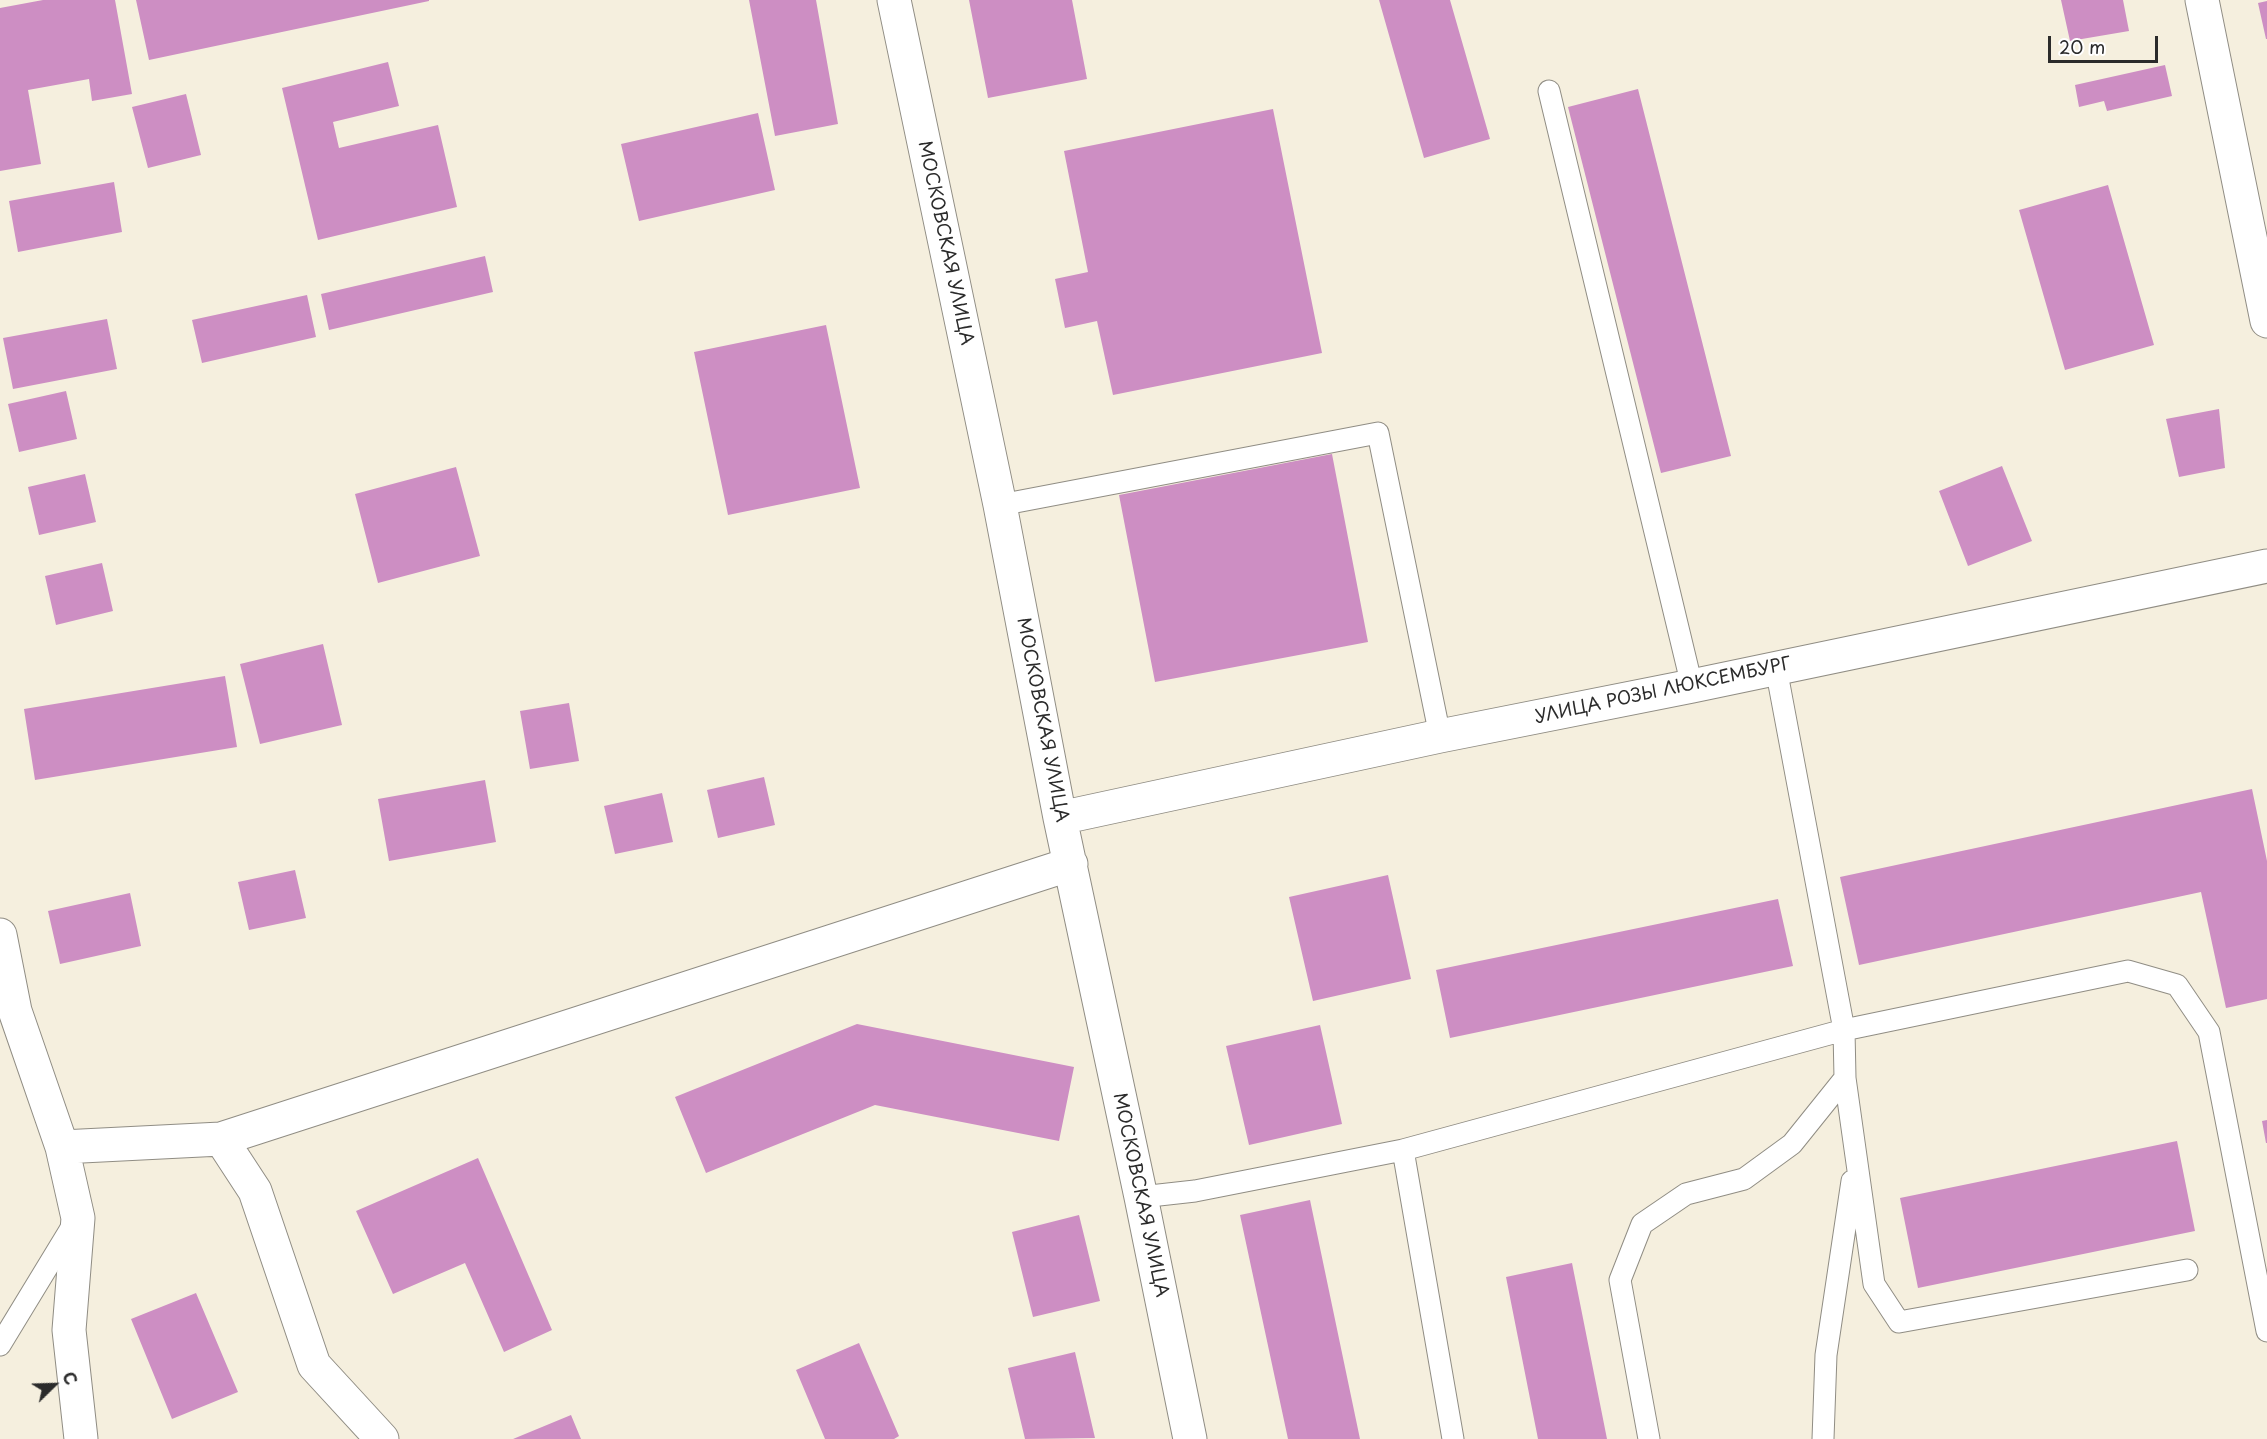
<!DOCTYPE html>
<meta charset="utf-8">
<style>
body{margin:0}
#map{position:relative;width:2267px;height:1439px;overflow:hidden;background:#f5efde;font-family:"Playpen Sans",sans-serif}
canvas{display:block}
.north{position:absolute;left:24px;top:1355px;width:60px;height:60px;-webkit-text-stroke:4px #fff;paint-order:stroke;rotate:67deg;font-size:16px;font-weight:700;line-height:24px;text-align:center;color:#2b2b2b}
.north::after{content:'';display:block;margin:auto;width:21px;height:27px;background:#2b2b2b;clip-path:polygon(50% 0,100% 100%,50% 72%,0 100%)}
.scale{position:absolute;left:2048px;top:36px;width:110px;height:27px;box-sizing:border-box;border:3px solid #2b2b2b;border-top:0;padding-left:8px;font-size:18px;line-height:21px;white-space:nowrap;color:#2b2b2b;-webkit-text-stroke:4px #fff;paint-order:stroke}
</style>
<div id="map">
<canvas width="2267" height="1439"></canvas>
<div class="north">С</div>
<div class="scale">20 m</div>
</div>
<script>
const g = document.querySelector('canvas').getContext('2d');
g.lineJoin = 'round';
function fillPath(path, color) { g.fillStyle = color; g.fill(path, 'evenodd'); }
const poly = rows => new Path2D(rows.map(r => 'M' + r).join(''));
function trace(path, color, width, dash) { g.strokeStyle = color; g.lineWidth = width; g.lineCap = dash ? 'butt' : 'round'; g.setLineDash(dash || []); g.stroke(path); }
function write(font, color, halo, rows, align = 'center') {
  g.font = font + ' "Playpen Sans",sans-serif'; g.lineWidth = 4.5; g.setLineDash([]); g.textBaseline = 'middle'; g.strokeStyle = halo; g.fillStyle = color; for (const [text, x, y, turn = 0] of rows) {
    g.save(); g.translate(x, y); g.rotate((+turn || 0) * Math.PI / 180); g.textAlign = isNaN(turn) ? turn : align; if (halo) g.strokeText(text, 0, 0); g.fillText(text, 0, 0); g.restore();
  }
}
fillPath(poly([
 [43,0,115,0,132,94,92,101,89,79,28,90,41,164,0,171,0,8],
 [136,0,429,0,429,1,149,60],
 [749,0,816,0,838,124,775,136],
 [969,0,1072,0,1087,79,988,98],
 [1379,0,1450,0,1490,139,1424,158],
 [2061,0,2123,0,2129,31,2070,41],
 [2267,1,2267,39,2266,39,2258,3],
 [388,62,399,106,333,122,339,148,438,125,457,207,318,240,282,88],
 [2165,65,2172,96,2107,111,2104,101,2079,107,2075,85],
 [1638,89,1731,456,1661,473,1568,107],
 [186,94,201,155,148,168,132,107],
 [1273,109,1322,353,1113,395,1097,321,1065,328,1055,279,1088,272,1064,151],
 [758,113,775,190,639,221,621,144],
 [114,182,122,232,18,252,9,201],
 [2108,185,2154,345,2065,370,2019,210],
 [485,256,493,292,329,330,321,294],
 [307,295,316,337,202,363,192,320],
 [107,319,117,369,13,389,3,338],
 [826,325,860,488,728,515,694,352],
 [66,391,77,439,19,452,8,404],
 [2219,409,2225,468,2179,477,2166,419],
 [1332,454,1368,642,1155,682,1119,495],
 [2002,466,2032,541,1968,566,1939,491],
 [456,467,480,556,378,583,355,494],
 [85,474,96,522,39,535,28,487],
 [102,563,113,611,56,625,45,576],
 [323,644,342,725,260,744,240,664],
 [225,676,237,747,35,780,24,709],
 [569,703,579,761,530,769,520,711],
 [764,777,775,825,718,838,707,790],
 [485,780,496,842,389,861,378,799],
 [2252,789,2267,861,2267,999,2226,1008,2201,892,1859,965,1840,877],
 [662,793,673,842,615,854,604,806],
 [295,870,306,918,249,930,238,882],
 [1388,875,1411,979,1313,1001,1289,897],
 [130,893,141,946,60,964,48,911],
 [1778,899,1793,966,1450,1038,1436,970],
 [857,1024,1074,1067,1059,1141,875,1105,706,1173,675,1097],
 [1320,1025,1342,1124,1249,1145,1226,1046],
 [2267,1120,2267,1143,2266,1143,2262,1121],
 [2177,1141,2195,1231,1918,1288,1900,1198],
 [478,1158,552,1330,504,1352,465,1263,393,1294,356,1211],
 [1310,1200,1360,1439,1288,1439,1240,1215],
 [1079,1215,1100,1301,1033,1317,1012,1232],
 [1572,1263,1607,1439,1538,1439,1506,1277],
 [196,1293,238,1392,172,1419,131,1319],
 [859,1343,899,1436,894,1439,825,1439,796,1370],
 [1075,1352,1095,1438,1025,1439,1008,1368],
 [571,1415,581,1439,513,1439]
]), '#cd8ec3');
const service = poly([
 [1549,91,1692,686],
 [1000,505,1378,433,1440,736],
 [1776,668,1844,1030,1845,1078,1874,1284,1899,1322,2187,1270],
 [1141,1197,1195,1191,1403,1150],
 [0,1345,73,1225],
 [1453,1439,1403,1150,1844,1030,2128,971,2177,985,2209,1032,2267,1331],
 [1649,1439,1620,1280,1642,1224,1686,1194,1744,1179,1792,1144,1845,1078],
 [1823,1439,1826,1355,1852,1181]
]);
const minor = poly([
 [894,0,1000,505,1060,818,1141,1197,1190,1439],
 [1060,818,1440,736,1692,686,2267,566],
 [0,935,15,1011,62,1147,78,1218,69,1330,81,1439],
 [221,1139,1071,864],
 [62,1147,221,1139,255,1191,314,1365,382,1439]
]);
const secondary = poly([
 [2202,0,2267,321]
]);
trace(service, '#908d84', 23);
trace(minor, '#908d84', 35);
trace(secondary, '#908d84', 35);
trace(service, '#fff', 21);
trace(minor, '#fff', 33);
trace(secondary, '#fff', 33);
write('18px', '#2b2b2b', '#fff', [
 ["МОСКОВСКАЯ УЛИЦА",945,243,78],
 ["УЛИЦА РОЗЫ ЛЮКСЕМБУРГ",1663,691,-12],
 ["МОСКОВСКАЯ УЛИЦА",1042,720,79],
 ["МОСКОВСКАЯ УЛИЦА",1140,1195,78]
]);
</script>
